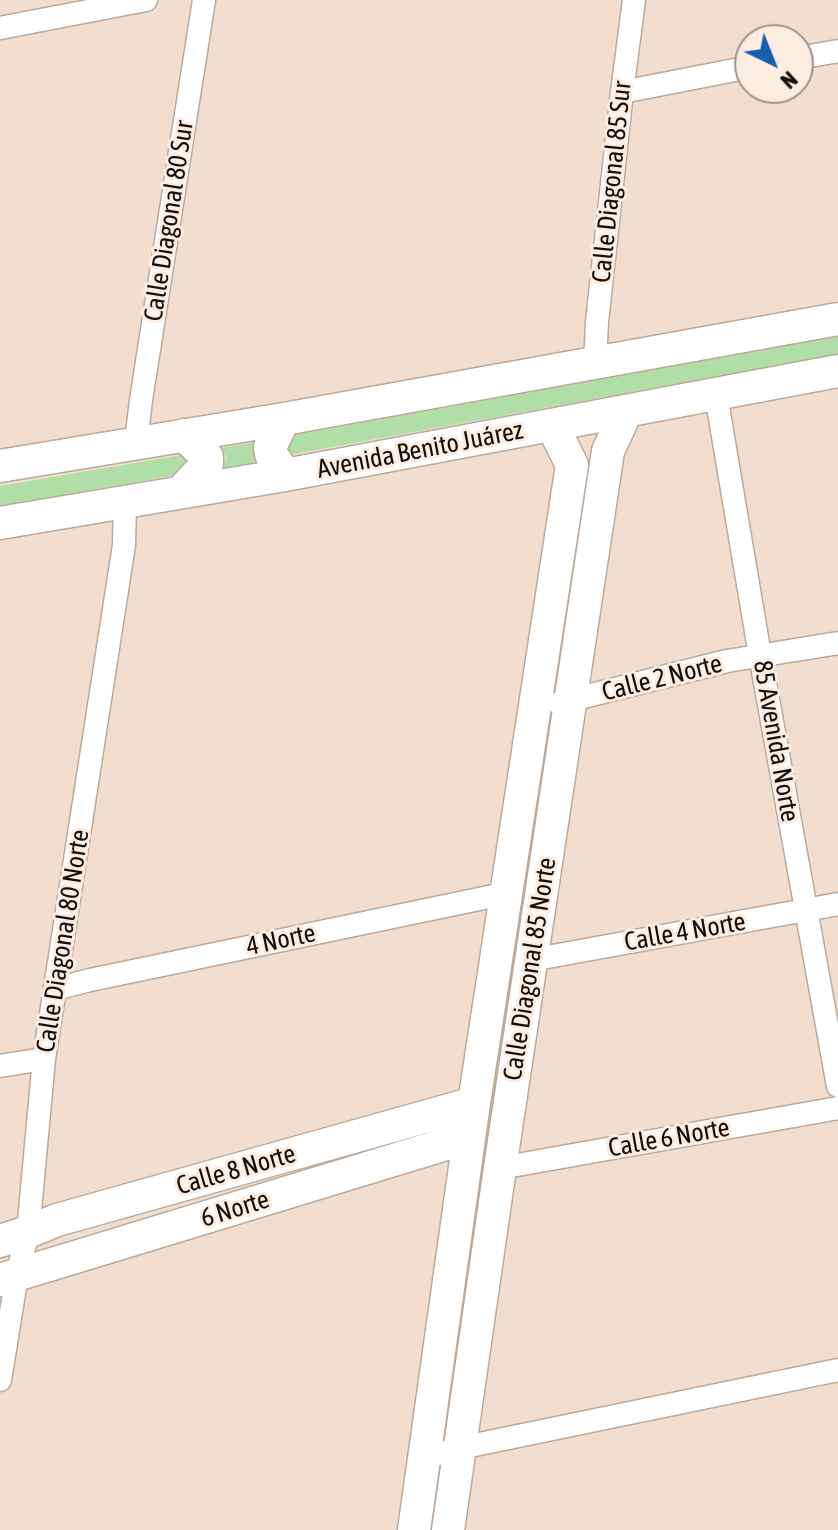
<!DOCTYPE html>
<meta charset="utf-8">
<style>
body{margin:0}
#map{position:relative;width:838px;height:1530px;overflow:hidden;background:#f2dece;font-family:"Asap Condensed",sans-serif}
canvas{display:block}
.north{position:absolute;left:734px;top:24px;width:80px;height:80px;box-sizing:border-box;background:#fdece0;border:2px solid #a0938a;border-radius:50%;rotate:137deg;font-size:22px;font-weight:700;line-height:32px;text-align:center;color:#140d08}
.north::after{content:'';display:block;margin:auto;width:28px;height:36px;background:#165fae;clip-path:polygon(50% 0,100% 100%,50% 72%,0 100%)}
</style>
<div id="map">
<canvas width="838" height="1530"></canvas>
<div class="north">N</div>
</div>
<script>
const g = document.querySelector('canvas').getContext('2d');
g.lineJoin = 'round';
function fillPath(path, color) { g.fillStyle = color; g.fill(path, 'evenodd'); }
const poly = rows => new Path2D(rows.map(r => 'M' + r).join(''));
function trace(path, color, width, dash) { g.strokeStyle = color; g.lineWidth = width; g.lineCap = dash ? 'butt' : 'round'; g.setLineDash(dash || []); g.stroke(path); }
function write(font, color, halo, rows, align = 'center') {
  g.font = font + ' "Asap Condensed",sans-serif'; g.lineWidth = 6; g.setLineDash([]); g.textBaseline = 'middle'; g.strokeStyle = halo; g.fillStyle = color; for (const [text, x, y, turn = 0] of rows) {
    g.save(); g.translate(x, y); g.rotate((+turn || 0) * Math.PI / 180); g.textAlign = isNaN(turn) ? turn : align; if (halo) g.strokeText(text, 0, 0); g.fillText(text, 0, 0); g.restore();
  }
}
fillPath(poly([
 [838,336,838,354,289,455,280,448,289,436],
 [265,441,266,461,221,469,227,457,220,448],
 [187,454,191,459,187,473,0,506,0,486],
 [556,719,450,1421,440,1423,545,725]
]), '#b0dea7');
const street = poly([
 [0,28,146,0],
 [798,58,838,51],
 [622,92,750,67],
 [595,364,597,322,622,92,634,0],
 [716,395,760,655,838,1086],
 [136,443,141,400,204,0],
 [559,703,727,661,838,643],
 [531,960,838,904],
 [55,989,90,980,508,893],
 [0,1066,44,1059],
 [500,1168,838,1108],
 [0,1380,17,1275,28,1232,44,1059,124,545,125,502],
 [424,1458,460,1448,838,1370]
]);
const secondary = poly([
 [284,419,270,447,271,454,285,475],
 [0,466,284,419,838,319],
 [181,492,207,464,207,457,184,435],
 [0,523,285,475,838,371],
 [0,1241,28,1232,57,1220,474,1103],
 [0,1280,469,1137],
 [414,1530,474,1103,572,465,552,425],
 [448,1530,500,1168,608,451,626,412]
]);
trace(street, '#bca999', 25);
trace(secondary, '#bca999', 35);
trace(street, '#fff', 22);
trace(secondary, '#fff', 32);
write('26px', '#140d08', '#fdece0', [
 ["Calle Diagonal 85 Sur",612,182,-84],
 ["Calle Diagonal 80 Sur",169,221,-81],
 ["Avenida Benito Juárez",420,450,-11],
 ["Calle 2 Norte",662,678,-14],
 ["85 Avenida Norte",776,741,80],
 ["Calle 4 Norte",685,932,-10],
 ["4 Norte",281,940,-12],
 ["Calle Diagonal 80 Norte",63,941,-81],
 ["Calle Diagonal 85 Norte",530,969,-81],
 ["Calle 6 Norte",669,1138,-10],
 ["Calle 8 Norte",236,1170,-16],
 ["6 Norte",235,1209,-17]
]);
</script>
